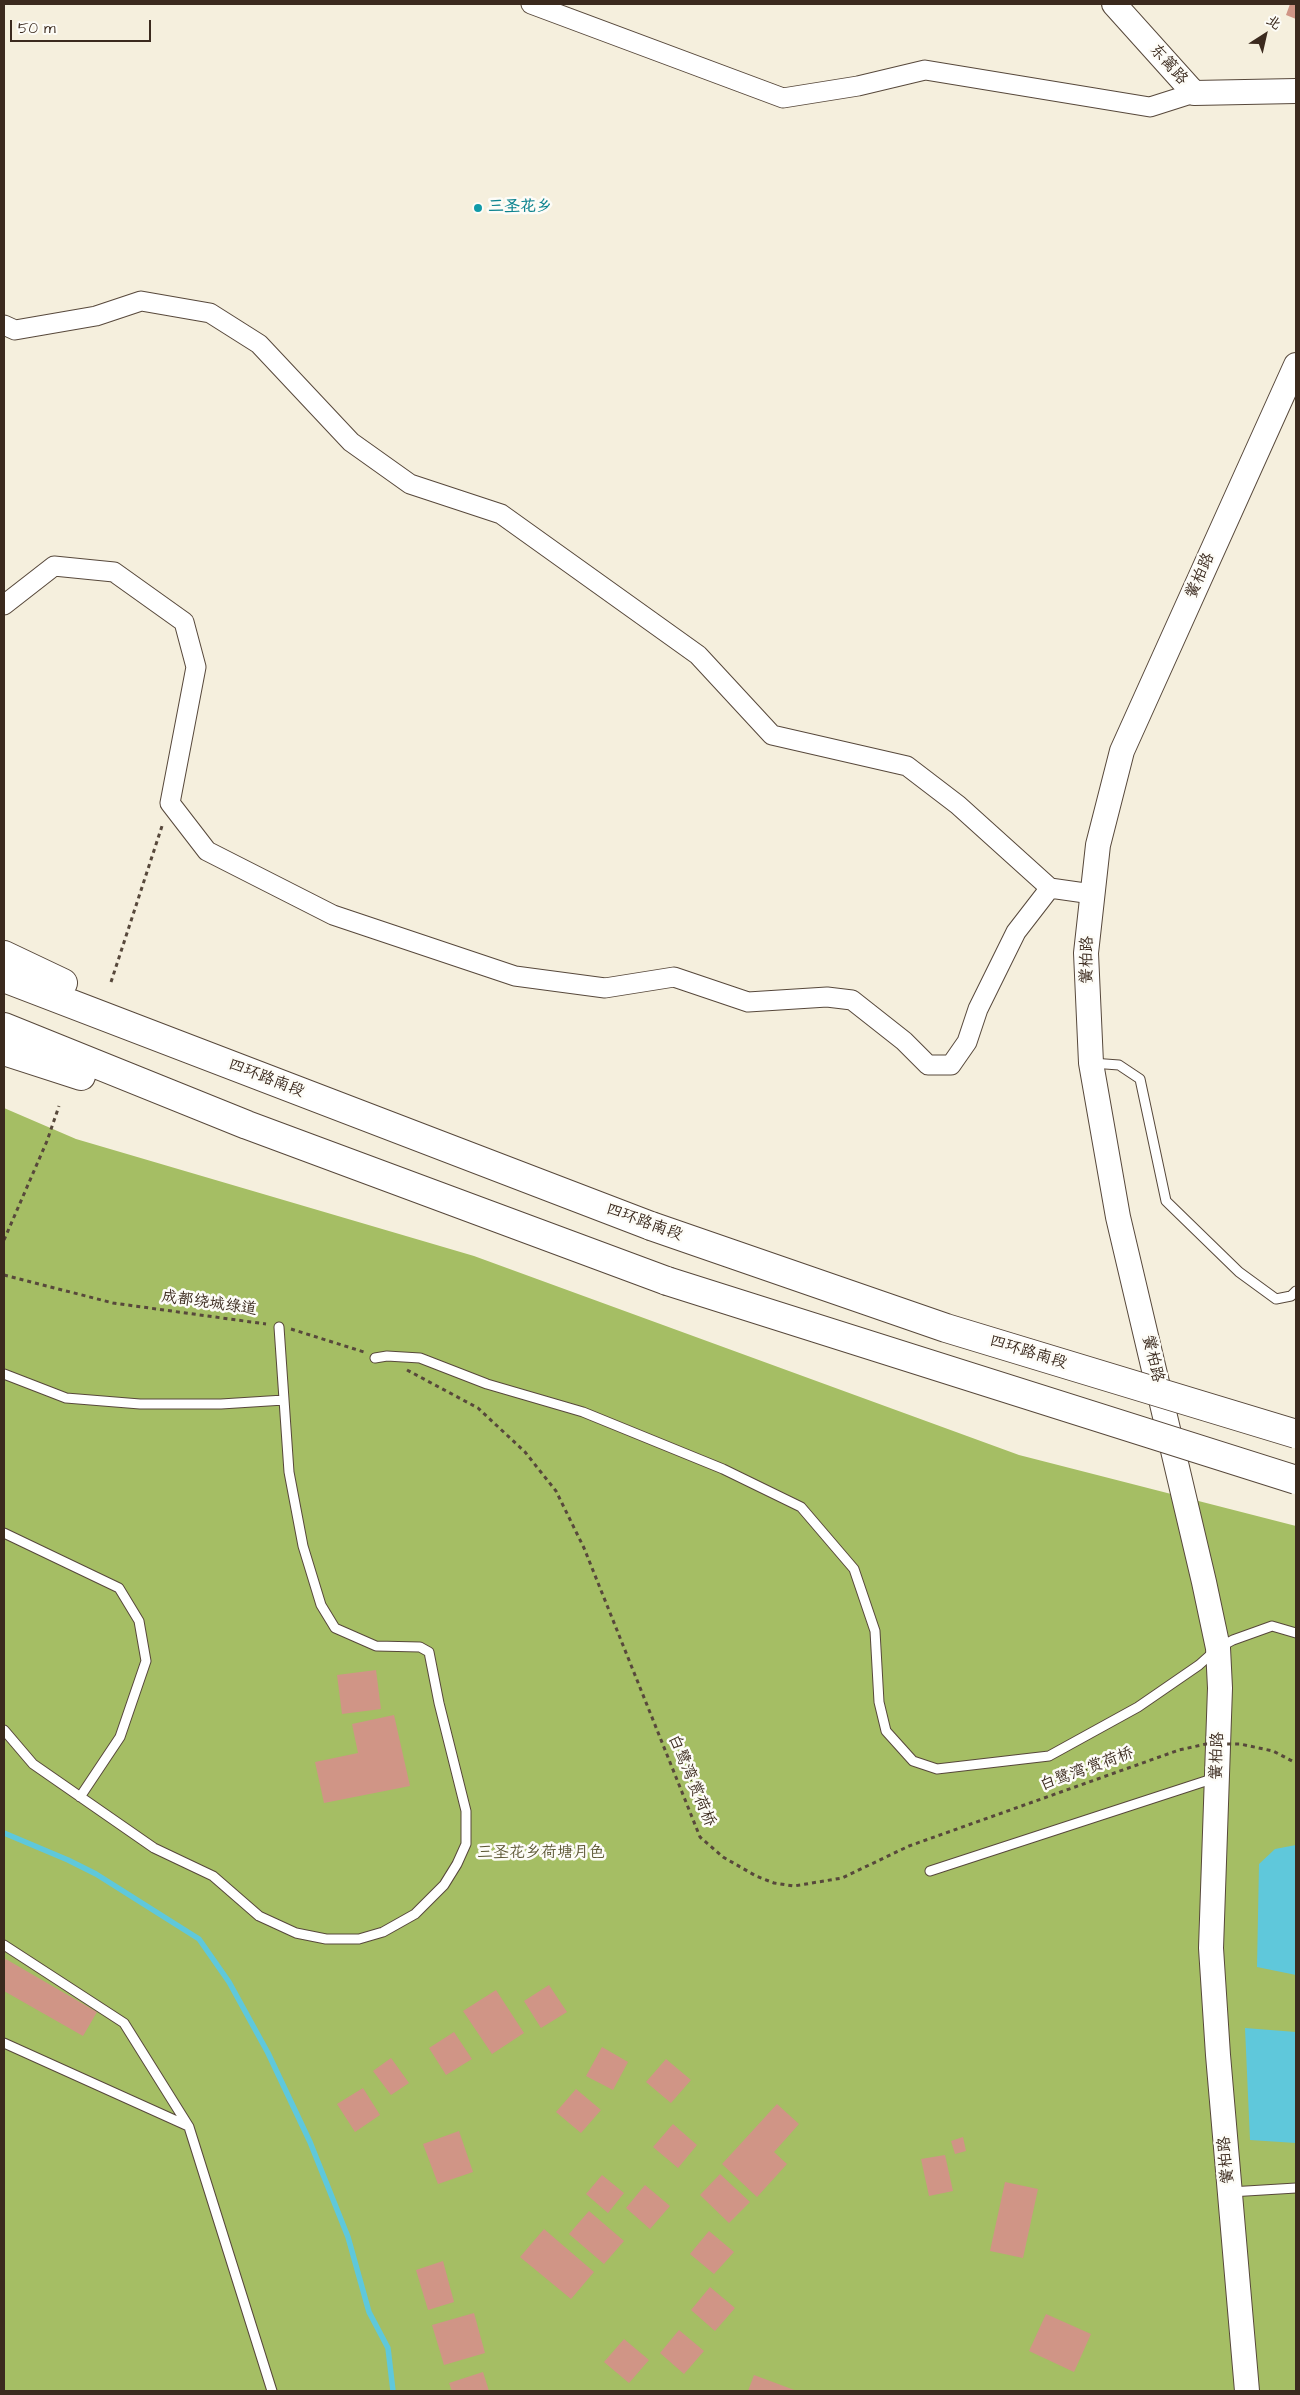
<!DOCTYPE html>
<meta charset="utf-8">
<style>
body{margin:0}
#map{position:relative;width:1300px;height:2395px;overflow:hidden;background:#f5efdd;font-family:"Architects Daughter","LXGW WenKai TC",sans-serif}
canvas{display:block}
.frame{position:absolute;inset:0;border:5px solid #3b2a1e;pointer-events:none}
.north{position:absolute;left:1240px;top:10px;width:50px;height:50px;-webkit-text-stroke:4px #fdfcf7;paint-order:stroke;rotate:35deg;font-size:14px;font-weight:700;line-height:20px;text-align:center;color:#3b2a1e}
.north::after{content:'';display:block;margin:auto;width:18px;height:22px;background:#3b2a1e;clip-path:polygon(50% 0,100% 100%,50% 72%,0 100%)}
.scale{position:absolute;left:10px;top:20px;width:141px;height:22px;box-sizing:border-box;border:2px solid #3b2a1e;border-top:0;padding-left:6px;font-size:15px;line-height:18px;white-space:nowrap;color:#3b2a1e;-webkit-text-stroke:4px #fdfcf7;paint-order:stroke}
</style>
<div id="map">
<canvas width="1300" height="2395"></canvas>
<div class="frame"></div>
<div class="north">北</div>
<div class="scale">50 m</div>
</div>
<script>
const g = document.querySelector('canvas').getContext('2d');
g.lineJoin = 'round';
function fillPath(path, color) { g.fillStyle = color; g.fill(path, 'evenodd'); }
const poly = rows => new Path2D(rows.map(r => 'M' + r).join(''));
function trace(path, color, width, dash) { g.strokeStyle = color; g.lineWidth = width; g.lineCap = dash ? 'butt' : 'round'; g.setLineDash(dash || []); g.stroke(path); }
function write(font, color, halo, rows, align = 'center') {
  g.font = font + ' "Architects Daughter","LXGW WenKai TC",sans-serif'; g.lineWidth = 5; g.setLineDash([]); g.textBaseline = 'middle'; g.strokeStyle = halo; g.fillStyle = color; for (const [text, x, y, turn = 0] of rows) {
    g.save(); g.translate(x, y); g.rotate((+turn || 0) * Math.PI / 180); g.textAlign = isNaN(turn) ? turn : align; if (halo) g.strokeText(text, 0, 0); g.fillText(text, 0, 0); g.restore();
  }
}
fillPath(poly([
 [4,1108,76,1139,474,1256,1019,1455,1296,1526,1296,2391,4,2391]
]), '#a5be64');
fillPath(poly([
 [1296,1845,1296,1975,1257,1967,1259,1864,1275,1849],
 [1245,2028,1296,2032,1296,2143,1250,2140]
]), '#5fc8db');
trace(poly([
 [4,1833,68,1860,96,1874,199,1939,229,1982,268,2053,310,2142,348,2237,369,2312,388,2348,393,2391]
]), '#5fc8db', 5.5);
fillPath(poly([
 [1290,4,1296,4,1296,19,1286,15],
 [376,1670,381,1709,342,1714,337,1675],
 [394,1715,410,1786,324,1803,315,1762,358,1753,352,1724],
 [4,1958,97,2012,83,2036,4,1991],
 [549,1985,567,2012,541,2028,524,2001],
 [496,1990,524,2033,492,2054,463,2011],
 [454,2032,472,2059,446,2075,429,2048],
 [602,2047,628,2062,613,2090,586,2076],
 [391,2058,409,2083,391,2095,373,2071],
 [666,2059,691,2080,671,2103,646,2082],
 [363,2088,380,2115,355,2132,337,2104],
 [576,2089,601,2110,581,2133,556,2112],
 [777,2104,799,2124,774,2152,787,2164,757,2197,722,2164],
 [673,2124,697,2145,678,2168,653,2147],
 [459,2131,473,2172,438,2184,423,2144],
 [963,2137,966,2151,955,2154,951,2141],
 [945,2155,953,2191,929,2196,921,2159],
 [720,2174,750,2202,729,2223,700,2195],
 [602,2175,624,2193,608,2213,586,2194],
 [1005,2182,1038,2189,1023,2258,990,2251],
 [645,2185,670,2206,650,2229,626,2208],
 [589,2211,624,2241,604,2264,569,2234],
 [544,2229,594,2272,571,2299,520,2257],
 [709,2231,734,2252,714,2274,690,2254],
 [443,2261,454,2302,428,2310,416,2270],
 [710,2287,735,2308,715,2331,691,2310],
 [474,2313,485,2353,444,2365,432,2325],
 [1046,2314,1091,2334,1074,2372,1029,2351],
 [679,2330,704,2351,684,2374,660,2353],
 [624,2339,649,2360,629,2383,604,2362],
 [483,2372,489,2391,452,2391,449,2383],
 [754,2375,797,2391,748,2391]
]), '#d09586');
const service = poly([
 [1092,1063,1119,1065,1140,1079,1166,1201,1239,1272,1276,1299,1291,1296,1296,1291],
 [375,1358,387,1356,420,1358,487,1384,583,1412,723,1469,801,1507,854,1569,875,1631,879,1702,886,1731,913,1761,937,1769,1049,1756,1138,1707,1199,1665,1218,1648,1233,1640,1272,1626,1296,1633],
 [4,1374,66,1398,140,1404,221,1404,284,1400],
 [4,1533,119,1588,139,1621,146,1661,120,1737,80,1797],
 [4,1730,33,1764,82,1798,154,1848,213,1876,259,1916,296,1933,326,1939,359,1939,383,1932,415,1914,444,1885,457,1864,466,1844,466,1811,439,1703,429,1652,420,1647,376,1646,335,1628,321,1605,303,1546,289,1472,279,1327],
 [930,1871,1215,1778],
 [4,1945,124,2023,189,2127,272,2391],
 [4,2043,188,2126],
 [1230,2192,1296,2188]
]);
const minor = poly([
 [531,4,783,98,858,86,925,70,1150,107,1194,93],
 [4,325,15,330,96,316,141,301,210,313,259,344,351,442,410,484,501,514,698,655,772,735,907,766,958,805,1050,888,1092,894],
 [4,605,54,566,114,572,184,622,196,667,170,803,207,851,333,915,515,976,605,988,674,977,748,1002,827,997,852,1000,904,1041,928,1065,951,1065,967,1042,978,1009,1016,932,1050,888]
]);
const tertiary = poly([
 [1114,4,1194,93,1296,91],
 [1247,2391,1218,2055,1211,1948,1220,1688,1218,1648,1204,1582,1118,1217,1091,1063,1086,953,1098,845,1122,751,1296,365]
]);
const motorway = poly([
 [4,955,63,983],
 [4,978,651,1226],
 [4,1027,247,1125,667,1281],
 [4,1051,81,1076]
]);
trace(service, '#57483b', 11);
trace(minor, '#57483b', 21);
trace(tertiary, '#57483b', 26);
trace(motorway, '#57483b', 30);
trace(poly([
 [111,982,163,823],
 [4,1240,47,1141,59,1106],
 [4,1275,113,1303,266,1324],
 [291,1329,364,1352]
]), '#57483b', 3, [4, 4]);
trace(service, '#fff', 9);
trace(minor, '#fff', 19);
trace(tertiary, '#fff', 24);
trace(motorway, '#fff', 28);
const motorwayBridge = poly([
 [651,1226,946,1328,1296,1434],
 [667,1281,1296,1480]
]);
trace(motorwayBridge, '#57483b', 30, []);
trace(poly([
 [407,1370,478,1408,525,1452,556,1491,584,1548,700,1837,723,1857,756,1876,774,1883,794,1886,842,1878,909,1846,1179,1750,1206,1744,1240,1744,1273,1751,1296,1763]
]), '#57483b', 3, [4, 4]);
trace(motorwayBridge, '#fff', 28);
for (const [x, y, r, color] of [
 [478,208,5,"#0f9aa8"]
]) { const dot = new Path2D(); dot.arc(x, y, r, 0, 2 * Math.PI); g.fillStyle = color; g.fill(dot); trace(dot, '#fdfcf7', 2); }
write('16px', '#3b2a1e', '#fdfcf7', [
 ["东篱路",1168,65,48],
 ["黉柏路",1201,576,-66],
 ["黉柏路",1088,960,-89],
 ["四环路南段",266,1079,21],
 ["四环路南段",644,1223,20],
 ["成都绕城绿道",209,1304,8],
 ["四环路南段",1028,1353,17],
 ["黉柏路",1152,1359,77],
 ["黉柏路",1218,1756,-88],
 ["白鹭湾·赏荷桥",1087,1770,-20],
 ["白鹭湾·赏荷桥",691,1781,67],
 ["黉柏路",1227,2160,-95]
]);
write('bold 16px', '#0d838f', '#fdfcf7', [
 ["三圣花乡",488,208]
], 'left');
write('16px', '#5b5633', '#fdfcf7', [
 ["三圣花乡荷塘月色",541,1854]
]);
</script>
